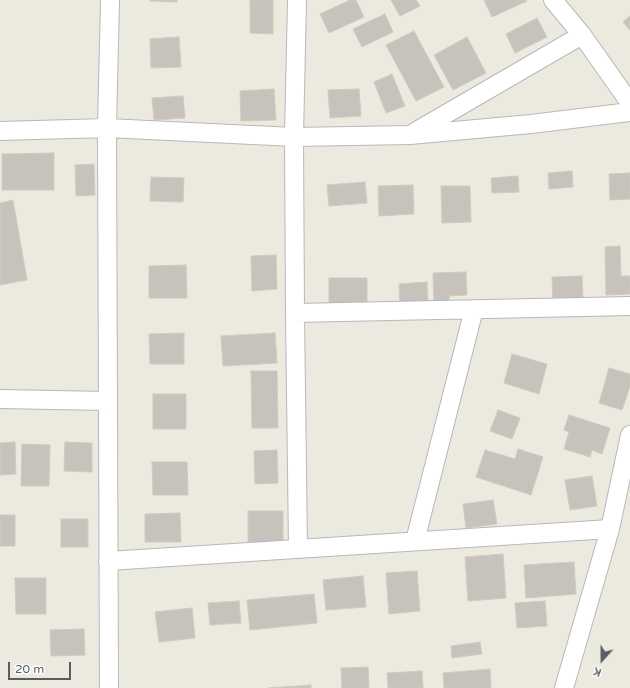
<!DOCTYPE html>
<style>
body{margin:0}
#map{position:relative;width:630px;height:688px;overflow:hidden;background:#ece9df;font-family:"Varela Round",sans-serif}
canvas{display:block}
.north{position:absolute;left:582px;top:640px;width:40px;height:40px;-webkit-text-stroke:3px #fff;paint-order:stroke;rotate:201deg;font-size:11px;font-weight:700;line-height:16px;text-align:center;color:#585d61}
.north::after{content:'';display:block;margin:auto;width:14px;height:18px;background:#585d61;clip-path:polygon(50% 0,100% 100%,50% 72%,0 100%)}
.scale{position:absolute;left:8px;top:662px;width:63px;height:18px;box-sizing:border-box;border:2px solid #585d61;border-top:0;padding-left:5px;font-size:12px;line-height:14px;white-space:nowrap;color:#585d61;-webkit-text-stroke:3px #fff;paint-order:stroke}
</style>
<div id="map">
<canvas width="630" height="688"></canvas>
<div class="north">K</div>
<div class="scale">20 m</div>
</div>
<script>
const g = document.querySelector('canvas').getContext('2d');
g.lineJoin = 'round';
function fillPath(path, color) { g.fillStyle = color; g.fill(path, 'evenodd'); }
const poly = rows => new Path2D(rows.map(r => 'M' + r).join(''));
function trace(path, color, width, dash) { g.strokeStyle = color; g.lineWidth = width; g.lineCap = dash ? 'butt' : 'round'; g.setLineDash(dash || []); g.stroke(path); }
const building = poly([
 [150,0,177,0,177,2,150,1,150,0],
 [250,0,273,0,273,34,250,33,250,0],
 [350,0,356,0,364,17,329,33,320,14,350,0],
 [391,0,416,0,420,6,400,16,391,0],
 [484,0,526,0,527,1,492,17,484,0],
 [385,14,393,32,362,47,353,29,385,14],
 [630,16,630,30,623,22,630,16],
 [537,18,547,37,515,53,506,34,537,18],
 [414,31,444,87,416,101,386,45,414,31],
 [179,37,181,67,151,68,150,39,179,37],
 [467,37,486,73,453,90,434,55,467,37],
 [392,74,405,106,386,113,374,82,392,74],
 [274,89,276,120,241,121,240,91,274,89],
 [359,89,361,116,330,118,328,90,359,89],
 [183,96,185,118,154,120,152,98,183,96],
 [54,153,54,190,2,190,2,154,54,153],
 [94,164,95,195,76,196,75,165,94,164],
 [572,171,573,187,549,189,548,173,572,171],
 [630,173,630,199,610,200,609,174,630,173],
 [518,176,519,192,492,193,491,178,518,176],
 [151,177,184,178,183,202,150,201,151,177],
 [365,182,367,203,329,206,327,185,365,182],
 [413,185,414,214,379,216,378,186,413,185],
 [441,186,470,186,471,222,442,223,441,186],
 [13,200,27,280,0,285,0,203,13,200],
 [620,246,621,276,630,276,630,294,606,295,605,247,620,246],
 [276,255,277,289,252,291,251,256,276,255],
 [186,265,187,298,149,298,149,266,186,265],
 [466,272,467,295,449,296,450,307,434,308,433,273,466,272],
 [582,276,583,299,553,300,552,277,582,276],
 [329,278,367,278,367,310,329,310,329,278],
 [427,282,428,305,400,306,399,284,427,282],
 [184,333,184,364,150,364,149,334,184,333],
 [275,333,277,363,223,366,221,336,275,333],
 [512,354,547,364,539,394,504,383,512,354],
 [609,368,630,374,630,386,622,410,599,403,609,368],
 [251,371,277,371,278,428,252,428,251,371],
 [153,394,186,394,186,429,153,429,153,394],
 [498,410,520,418,512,439,490,431,498,410],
 [569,415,610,428,602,454,592,450,590,457,564,449,569,432,564,430,569,415],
 [15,442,16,474,0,475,0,443,15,442],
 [65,442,92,443,92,472,64,471,65,442],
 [22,444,50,445,49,486,21,486,22,444],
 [518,449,543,457,531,495,476,477,485,450,515,459,518,449],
 [277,450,278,483,255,484,254,451,277,450],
 [152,462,187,462,188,495,153,495,152,462],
 [592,476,597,506,570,510,565,480,592,476],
 [493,500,497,524,466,528,463,504,493,500],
 [248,511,283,511,283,544,248,543,248,511],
 [180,513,181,542,145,542,145,514,180,513],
 [0,515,15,515,15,546,0,546,0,515],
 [61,519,88,519,88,547,61,547,61,519],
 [503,554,506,598,468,601,465,557,503,554],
 [574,562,576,594,526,598,524,565,574,562],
 [417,571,420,611,389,614,386,573,417,571],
 [363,576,366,607,326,610,323,580,363,576],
 [15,578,46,578,46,614,16,614,15,578],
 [314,594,317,623,250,630,247,600,314,594],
 [239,601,241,623,210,625,208,603,239,601],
 [545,601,547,626,517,628,515,603,545,601],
 [192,608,195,638,159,642,155,612,192,608],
 [84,629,85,655,51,656,50,630,84,629],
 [480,642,482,654,452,658,451,646,480,642],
 [368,667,369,688,342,688,341,668,368,667],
 [490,669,491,688,444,688,443,673,490,669],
 [422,671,423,688,388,688,387,673,422,671],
 [311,685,311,688,268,688,311,685]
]);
fillPath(building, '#c7c3bc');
trace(building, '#d1cabd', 1);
const street = poly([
 [297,0,294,137,295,313,298,549],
 [553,0,582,35,630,103],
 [0,131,107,128,294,137,410,135,531,124,630,112],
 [415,132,582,35],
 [295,313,630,306],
 [0,399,108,401],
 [415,541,474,309],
 [108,561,610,529],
 [109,688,107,128,110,0],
 [564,688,610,529,630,435]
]);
trace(street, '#b5b8bd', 20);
trace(street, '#fff', 18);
</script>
